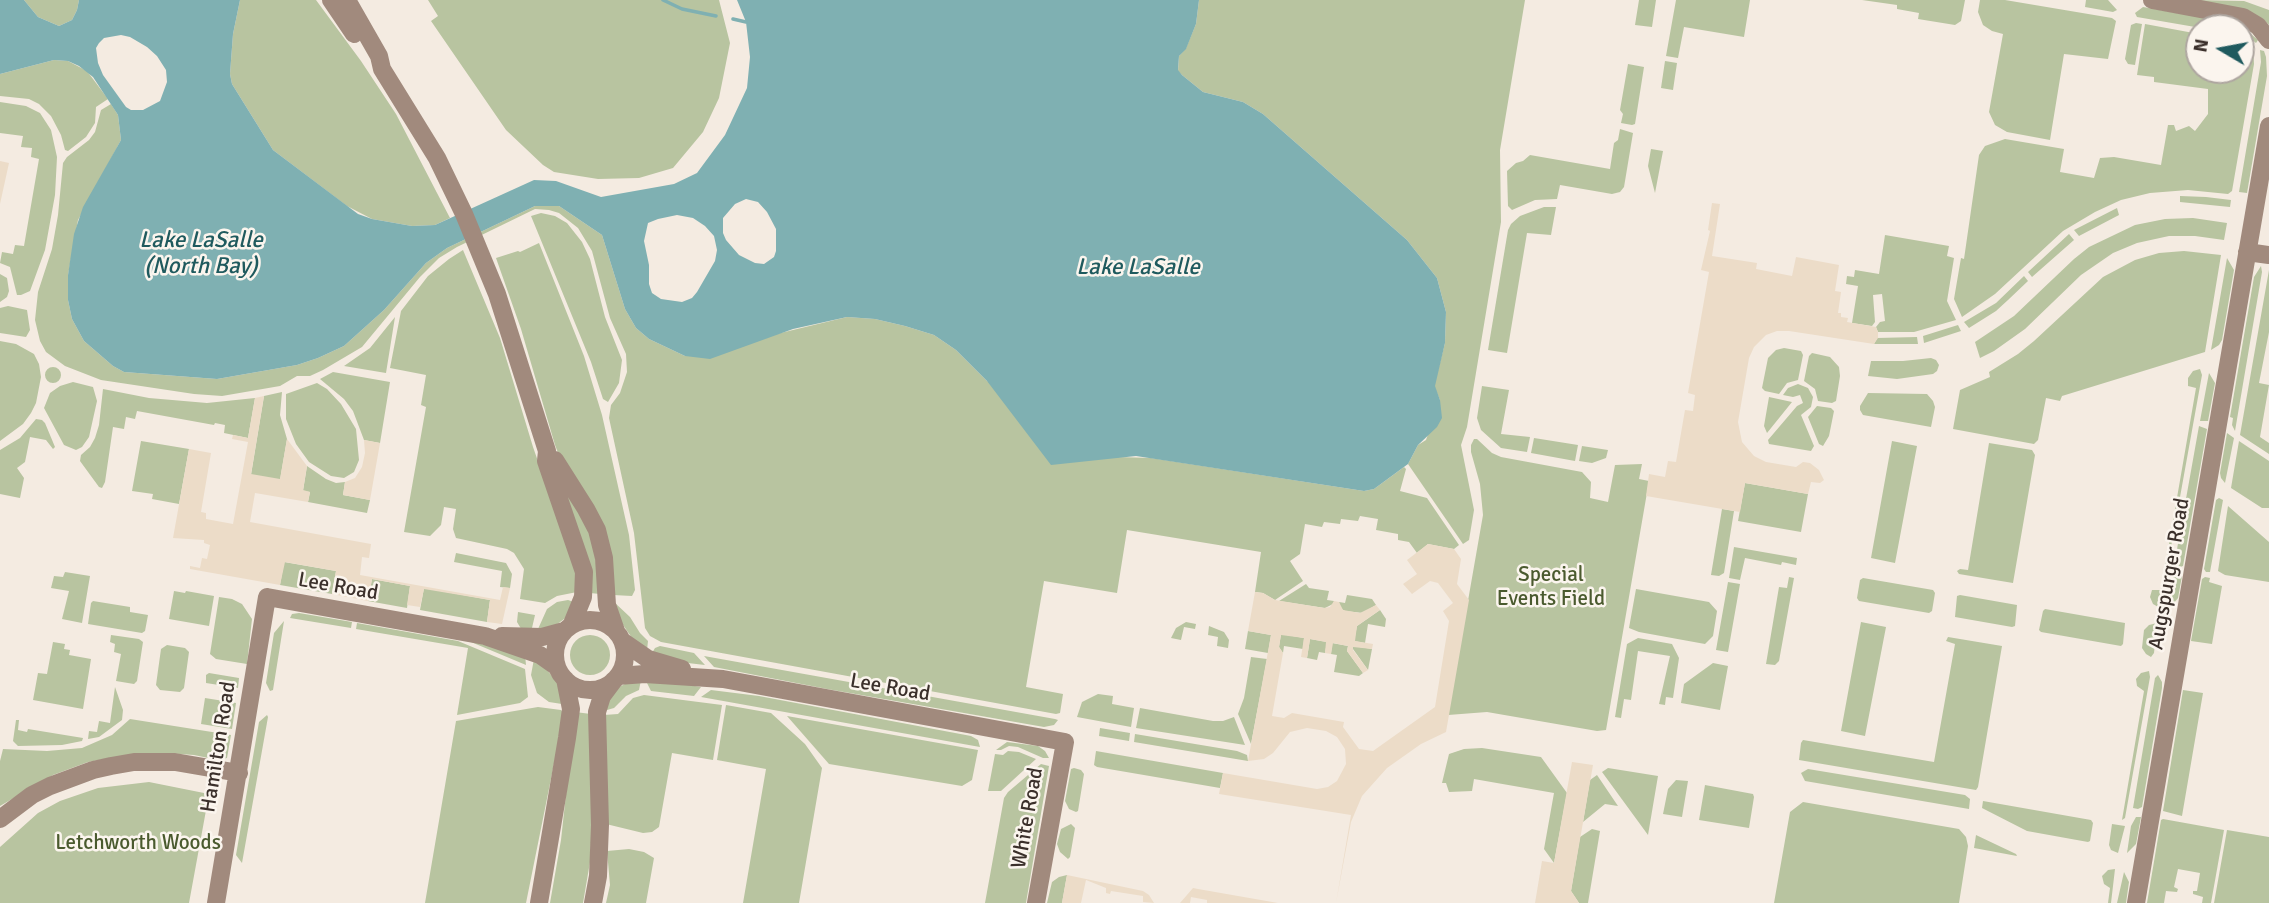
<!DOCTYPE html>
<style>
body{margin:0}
#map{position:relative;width:2269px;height:903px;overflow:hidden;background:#f4ebe1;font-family:Signika,sans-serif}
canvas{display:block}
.north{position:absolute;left:2185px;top:14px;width:70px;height:70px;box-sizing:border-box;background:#fbf5ee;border:2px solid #aea6a0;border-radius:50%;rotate:280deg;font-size:19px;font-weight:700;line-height:28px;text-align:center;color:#3b302b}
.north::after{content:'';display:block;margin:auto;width:24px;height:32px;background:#1f5a5e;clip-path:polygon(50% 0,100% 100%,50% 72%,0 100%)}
</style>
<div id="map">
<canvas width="2269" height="903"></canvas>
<div class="north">N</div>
</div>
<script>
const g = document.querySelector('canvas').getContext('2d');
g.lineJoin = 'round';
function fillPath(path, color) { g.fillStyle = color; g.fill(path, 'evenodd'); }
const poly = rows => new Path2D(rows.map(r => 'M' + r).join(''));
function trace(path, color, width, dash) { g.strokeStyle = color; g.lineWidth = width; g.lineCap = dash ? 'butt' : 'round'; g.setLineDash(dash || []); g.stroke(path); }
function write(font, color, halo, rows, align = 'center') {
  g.font = font + ' Signika,sans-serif'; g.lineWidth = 5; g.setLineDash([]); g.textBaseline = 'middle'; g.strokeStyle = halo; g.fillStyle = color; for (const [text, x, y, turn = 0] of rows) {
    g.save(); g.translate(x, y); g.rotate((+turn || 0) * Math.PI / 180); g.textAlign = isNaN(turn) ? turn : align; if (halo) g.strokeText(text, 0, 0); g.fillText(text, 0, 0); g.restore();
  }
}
fillPath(poly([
 [24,0,79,0,77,10,72,20,59,26,38,17],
 [240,0,316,0,361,61,396,114,450,218,435,225,412,226,372,219,347,206,273,150,232,84,230,74,233,34],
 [428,0,719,0,730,43,719,98,703,132,673,168,639,178,598,179,554,172,543,165,506,130,431,21,438,16],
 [1199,0,1525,0,1500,150,1501,222,1467,427,1461,445,1474,510,1469,540,1463,544,1408,464,1418,445,1426,440,1440,400,1434,386,1445,343,1446,312,1437,278,1407,240,1263,114,1243,102,1203,92,1182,75,1178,71,1179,56,1186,48,1196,24],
 [1639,0,1656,0,1652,27,1635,25],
 [1676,0,1750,0,1744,37,1684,27,1678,58,1666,56],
 [1862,0,1965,0,1961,21,1955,25,1918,19,1919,13,1897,9,1897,5],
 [1980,0,2005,0,2112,18,2116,21,2108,59,2064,54,2050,140,2007,132,1995,125,1989,112,2003,34,1992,31,1983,25,1978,12],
 [2086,0,2108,0,2117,10,2113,12,2085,7],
 [2193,0,2244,1,2269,10,2269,25,2263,19],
 [2143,7,2239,24,2258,40,2256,43,2250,38,2241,35,2241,28,2201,28,2137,17,2135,13],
 [2136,23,2142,24,2135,65,2128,64,2125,59,2131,25],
 [2145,24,2199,34,2199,70,2241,70,2241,41,2248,44,2253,49,2254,64,2232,191,2228,194,2188,190,2150,193,2121,200,2095,212,2063,231,1995,294,1962,317,1954,299,1961,258,1964,259,1979,155,1985,146,2005,139,2064,149,2060,172,2094,178,2100,158,2114,157,2161,165,2168,125,2174,125,2176,131,2189,126,2195,131,2208,114,2208,89,2154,82,2154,77,2137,75],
 [2260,50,2264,51,2266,57,2267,76,2247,193,2239,192,2261,62],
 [54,60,68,61,87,71,108,99,96,107,95,123,86,137,68,151,65,150,61,135,51,116,39,104,29,99,0,96,0,74],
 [1665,61,1677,63,1673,90,1661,88],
 [1628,64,1644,67,1635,124,1632,125,1621,123,1623,114,1620,110],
 [0,102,26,106,40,113,51,130,57,157,55,195,45,250,30,291,21,295,17,295,10,267,0,263,2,252,13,254,15,245,24,246,39,159,31,157,32,148,21,147,23,136,0,133],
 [111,104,118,115,121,140,78,220,68,275,68,300,72,319,84,341,113,366,124,372,217,379,297,365,318,358,344,346,384,310,426,263,447,248,535,206,559,206,602,235,625,309,636,328,649,339,685,356,847,317,875,319,905,326,934,335,956,350,987,381,1118,457,1151,458,1364,491,1374,489,1404,467,1406,469,1400,491,1427,498,1459,545,1454,549,1428,544,1417,553,1409,542,1398,540,1398,534,1376,530,1378,519,1360,516,1358,521,1341,519,1340,524,1324,522,1322,527,1305,524,1300,554,1290,561,1303,581,1275,600,1263,593,1255,592,1261,552,1127,530,1117,593,1044,581,1026,687,1063,694,1060,713,1056,714,661,642,650,636,645,628,634,533,609,418,611,405,620,393,627,372,626,354,610,318,592,251,578,228,559,213,549,210,535,209,457,247,439,258,420,277,362,347,323,370,310,376,297,376,280,386,222,396,194,394,101,380,65,366,46,352,40,341,35,320,38,292,52,249,58,215,63,163,67,157,89,140,95,132,101,110],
 [1620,129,1633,133,1624,187,1620,192,1612,194,1560,185,1557,199,1535,200,1512,210,1508,206,1507,171,1516,163,1523,161,1530,155,1610,169,1614,143,1618,140],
 [1651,149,1663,151,1655,193,1648,166],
 [2180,196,2206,197,2231,200,2230,207,2180,202],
 [1544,207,1556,207,1551,235,1527,233,1507,353,1488,350,1508,230,1511,224,1520,216],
 [2117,208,2119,215,2079,236,2074,230],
 [541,213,555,216,567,223,582,242,590,259,605,317,622,360,619,383,608,402,603,399,591,362,531,216],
 [2193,218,2227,223,2224,240,2195,236,2169,236,2137,243,2113,253,2081,275,2025,329,1994,351,1980,358,1975,342,2014,316,2074,259,2089,247,2135,225,2165,219],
 [2069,234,2074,240,2032,277,2028,272],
 [1885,235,1949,246,1947,256,1954,258,1947,301,1956,320,1914,332,1878,332,1876,327,1880,322,1885,321,1882,294,1873,295,1875,322,1872,326,1852,323,1858,286,1846,284,1847,276,1854,277,1855,270,1879,274],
 [539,243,584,356,602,415,629,535,635,590,632,596,613,595,555,445,521,329,496,258,518,251,520,252],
 [463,250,500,338,533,447,577,573,577,592,557,596,545,603,520,599,524,569,514,553,507,549,456,538,453,529,456,509,444,507,441,525,430,536,404,532,426,407,421,405,426,375,390,368,401,311,428,276,449,259],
 [2184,251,2221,255,2205,352,2062,396,2060,401,2046,398,2038,440,2034,444,1953,429,1960,390,1990,377,1989,372,2018,354,2034,341,2103,277,2135,260,2159,253],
 [2227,258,2234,270,2222,340,2219,345,2211,350],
 [2261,266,2262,272,2235,431,2232,425,2233,418,2230,417,2254,277],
 [2269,270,2269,332,2259,383,2269,385,2260,437,2269,443,2269,454,2240,435],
 [0,274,7,278,9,291,7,297,0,302],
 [2024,276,2028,281,2008,300,1996,311,1969,328,1964,322,1996,303],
 [8,306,27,310,30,330,26,337,0,333,0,308],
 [395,317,386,373,344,366,370,348],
 [1958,325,1961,331,1924,343,1923,336],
 [1917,337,1918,344,1874,344,1877,338],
 [0,341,16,344,34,354,39,364,41,377,36,403,31,413,23,424,0,441],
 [1784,348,1801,351,1803,355,1798,380,1787,383,1779,394,1765,391,1762,388,1768,358,1776,350],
 [1812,353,1830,357,1839,367,1840,376,1836,401,1832,403,1818,401,1815,389,1804,381,1809,356],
 [1931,358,1936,360,1939,365,1937,371,1933,374,1897,379,1868,376,1871,361,1903,361],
 '45 375a8 8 0 1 1 16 0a8 8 0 1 1-16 0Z',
 [2200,369,2202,375,2160,608,2153,604,2150,597,2152,590,2161,590,2196,388,2188,386,2188,378,2193,371],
 [333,372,390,382,380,443,364,440,353,411,344,399,320,379],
 [2209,373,2215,383,2208,421,2200,421],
 [73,382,93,387,97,401,89,437,82,447,76,450,64,445,44,408,50,393,60,386],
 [317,383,327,389,341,404,356,429,359,460,354,472,344,478,331,476,309,462,296,444,286,419,286,394],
 [1798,384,1808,388,1813,397,1811,407,1801,415,1814,446,1811,451,1769,444,1768,440,1797,406,1803,403,1800,395,1793,397,1783,395,1788,388],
 [1482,386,1509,390,1501,434,1530,437,1527,452,1501,448,1481,430,1477,418],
 [103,389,149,398,207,403,255,398,248,438,224,433,225,425,215,423,214,425,137,411,135,419,126,417,124,429,113,427,105,482,102,488,99,487,80,461,81,455,90,447,95,438,99,425],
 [282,392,280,415,287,439,280,480,251,475,264,396],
 [1868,393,1927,394,1933,401,1935,407,1931,427,1863,415,1860,410,1860,406],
 [1769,397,1792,402,1767,433,1764,426],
 [1817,406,1831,408,1834,411,1829,436,1823,446,1819,444,1808,417],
 [36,419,42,420,45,423,55,447,53,449,46,440,30,437,25,462,17,468,24,478,20,498,0,494,0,450,20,438],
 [2199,426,2207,429,2183,566,2180,567,2174,566],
 [2227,433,2234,438,2225,483,2221,478,2220,473],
 [1534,438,1578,445,1575,461,1531,453],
 [1474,439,1477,439,1492,453,1501,457,1582,472,1591,482,1590,498,1608,502,1615,465,1642,464,1639,479,1649,481,1606,730,1597,731,1487,712,1448,715,1483,515,1480,484,1471,452,1471,445],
 [141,441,189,449,179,504,152,499,153,494,132,491],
 [1892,441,1917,446,1895,563,1871,558],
 [2239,441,2269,461,2269,508,2262,508,2231,488],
 [1989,443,2032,450,2035,455,2013,583,1959,574,1957,571,1960,569,1968,570],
 [1582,446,1608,450,1606,458,1592,463,1579,461],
 [307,466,326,479,336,483,345,482,343,495,370,500,367,513,308,502,310,492,303,491],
 [1745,483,1808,494,1801,532,1738,521],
 [564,486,592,532,600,594,590,593],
 [2219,498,2223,500,2210,572,2206,572,2204,569,2216,500],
 [2228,506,2269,542,2269,582,2225,575,2218,571],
 [1722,509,1734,511,1724,573,1719,576,1711,575],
 [1734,547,1797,558,1796,565,1782,562,1781,565,1745,558,1740,580,1729,578],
 [456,553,506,563,512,574,510,588,500,587,502,571,454,562],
 [284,562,336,571,332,594,280,585],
 [65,572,90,576,82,623,62,619,69,591,51,588,54,576,63,577],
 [2174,572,2182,576,2178,598,2170,608,2168,605],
 [1789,577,1794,578,1779,661,1775,665,1766,664,1779,587,1787,588],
 [2205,577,2210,578,2209,582,2222,586,2212,644,2191,641,2202,579],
 [1863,578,1933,590,1935,593,1932,611,1929,613,1859,601,1857,598,1860,580],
 [372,579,410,586,407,608,368,601],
 [1728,582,1740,584,1728,652,1716,650],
 [1306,584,1309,588,1329,591,1327,600,1334,601,1333,604,1325,608,1279,601],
 [424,588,490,600,487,622,420,610],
 [1636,589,1709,602,1717,611,1713,636,1705,644,1639,632,1629,628],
 [174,591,185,593,186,591,214,596,209,626,169,619],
 [1347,595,1372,599,1376,605,1363,613,1345,611,1340,608,1339,602,1345,603],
 [1960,595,2017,605,2015,626,2012,627,1955,617,1957,596],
 [219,597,232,599,242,604,252,619,247,664,216,659,210,654],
 [568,600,574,602,567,617,553,627,538,629,547,609,557,602],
 [93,601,130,607,130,612,148,615,145,631,142,633,88,624,91,603],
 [614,602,630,617,640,633,648,641,647,650,634,641,619,619],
 [2045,609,2125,623,2123,644,2121,646,2041,632,2039,630,2043,611],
 [1380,610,1386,619,1385,627,1368,624,1365,643,1354,641,1357,626],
 [518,612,535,615,532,628,522,630,520,627,517,622],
 [299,613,352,622,351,628,290,618,292,614],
 [284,621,273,690,270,691,266,683,274,633],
 [1186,622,1196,624,1195,629,1184,627,1181,640,1171,638,1176,628],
 [1861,622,1886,627,1865,736,1841,731],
 [357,623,458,641,525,669,528,697,520,703,457,715,468,648,356,629],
 [2157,623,2154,653,2151,657,2146,654,2142,648,2144,630,2149,625],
 [1209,626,1224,632,1229,640,1228,648,1217,646,1218,637,1208,635],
 [1248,631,1271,635,1268,653,1245,649],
 [1281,634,1304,638,1303,649,1284,646,1283,653,1279,647],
 '570 655a20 20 0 1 1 40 0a20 20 0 1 1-40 0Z',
 [111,635,139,639,143,642,137,681,134,684,116,681,121,654,114,652,115,644,110,642],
 [1948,637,2002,646,1978,787,1976,790,1799,760,1801,743,1803,740,1934,762,1955,644,1946,641],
 [1638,638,1672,644,1679,658,1673,698,1666,697,1665,705,1659,704,1670,656,1638,651,1631,700,1624,699,1621,718,1615,717,1627,644],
 [1310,639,1327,642,1325,653,1319,652,1317,660,1307,658],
 [467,640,525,655,526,665,471,642],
 [53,642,65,644,64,649,70,650,69,655,91,659,83,709,33,700,38,673,47,674],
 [1332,643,1348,646,1347,651,1363,673,1359,676,1334,672,1337,655,1331,654],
 [167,645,185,648,189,652,184,688,180,692,160,690,156,685,161,649],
 [660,646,694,653,705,665,679,662,652,653,655,648],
 [1353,646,1372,649,1368,670,1353,649],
 [704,656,1055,719,1058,720,1054,725,1044,727,827,689,714,667],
 [1251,657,1267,659,1251,744,1238,714,1244,698],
 [534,659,547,670,557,682,562,704,549,702,537,693,531,675],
 [1713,663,1728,666,1720,710,1681,703,1684,684],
 [2149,671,2150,677,2125,818,2122,820,2144,691,2137,686,2136,679,2141,673],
 [209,673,239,678,238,688,206,683,206,675],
 [2158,675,2162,682,2162,688,2142,807,2138,809,2133,808,2155,678],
 [641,680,639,690,626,696,614,708,607,710,607,699,617,688,629,682],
 [647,683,677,683,701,687,694,696,651,691],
 [115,687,123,710,122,720,99,737,88,739,89,731,97,732,99,721,110,723],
 [711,690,759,696,971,736,978,740,980,747,701,697],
 [2183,690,2203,693,2182,816,2163,811],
 [1098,694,1113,696,1112,704,1134,708,1131,727,1077,717,1082,702],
 [644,695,722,705,713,760,672,753,659,827,652,832,643,833,606,824,604,715,618,714,633,698],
 [205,698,236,703,232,729,201,724],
 [726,705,771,713,805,744,822,768,799,903,743,903,766,769,717,760],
 [538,707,561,710,564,714,526,903,425,903,456,721],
 [1140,708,1213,721,1223,721,1234,717,1245,745,1136,728],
 [575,712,591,714,594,783,590,862,583,903,550,903,561,840],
 [267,715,268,717,242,863,236,855,259,722],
 [787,716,978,750,972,780,962,786,829,764],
 [130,719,231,735,227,758,218,760,194,755,166,753,110,758,88,762,53,775,0,806,0,761,3,749,47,751,82,748,112,735],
 [16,720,19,720,18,730,27,732,28,729,83,738,82,741,62,745,18,746,13,741],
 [1100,728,1130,733,1129,741,1099,736],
 [1135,734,1237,751,1247,755,1248,761,1134,742],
 [1007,742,1038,746,1045,751,1049,758,1043,758,1018,747,1009,746,1001,750,996,750],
 [1482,748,1541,757,1567,793,1554,863,1544,849,1554,793,1474,779,1472,791,1449,792,1446,783,1442,783,1449,754,1464,749],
 [1008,751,1019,752,1036,759,1001,791,988,791,995,754,1003,755],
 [1096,751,1223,773,1220,788,1097,767,1094,765],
 [1041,764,1049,766,1026,903,985,903,1004,798,1008,792],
 [1074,768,1081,770,1084,774,1078,811,1076,812,1069,809,1065,801,1071,769],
 [1608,768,1658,776,1648,835,1602,772],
 [1808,769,1965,795,1970,799,1969,809,1805,781,1801,773],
 [1597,775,1618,806,1605,804,1583,822,1590,780],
 [1676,780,1688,781,1682,817,1663,814,1668,789],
 [149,782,209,794,189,903,0,903,0,847,38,813,60,801,98,788],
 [1705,785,1753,794,1754,797,1749,828,1699,820],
 [1983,801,2091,820,2093,823,2090,841,2088,842,2027,831,1982,808],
 [1803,802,1959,829,1966,837,1968,846,1959,903,1774,903,1790,812],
 [2136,817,2141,817,2136,844,2127,853,2131,826],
 [2163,819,2224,830,2211,903,2202,903,2203,897,2193,894,2193,891,2197,891,2200,873,2178,869,2174,887,2178,889,2177,892,2166,891,2164,903,2147,903,2161,820],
 [1071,824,1075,828,1070,857,1068,859,1060,852,1057,844,1061,829],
 [2112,824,2125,826,2118,853,2111,850,2109,845],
 [1592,829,1600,831,1588,903,1579,903,1571,891,1580,837],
 [2227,830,2269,837,2269,903,2214,903],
 [1976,835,2016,854,2017,856,1974,848],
 [629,849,644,852,654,858,646,903,606,903,610,885,607,851],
 [2115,869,2111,903,2108,903,2110,888,2104,884,2102,876,2108,870],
 [2124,872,2129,882,2126,903,2117,903],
 [1067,875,1062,903,1047,903,1052,882,1059,877]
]), '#b8c4a0');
fillPath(poly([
 [0,161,9,163,0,204],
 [1712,203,1720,204,1712,256,1757,263,1756,269,1792,276,1796,257,1839,265,1835,291,1841,292,1838,313,1841,313,1841,317,1848,318,1847,322,1876,327,1878,332,1878,338,1874,344,1789,331,1777,331,1766,335,1754,347,1749,358,1738,422,1742,442,1754,456,1766,462,1796,467,1803,462,1810,463,1819,470,1824,480,1820,483,1811,482,1808,494,1745,483,1740,512,1646,496,1649,474,1665,477,1668,461,1676,462,1685,410,1693,411,1695,395,1688,393,1709,272,1701,270,1710,231,1708,230],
 [264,396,251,474,280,479,287,439,307,466,303,490,310,492,308,502,255,493,250,522,371,544,369,558,362,557,360,575,500,600,503,587,510,588,502,624,487,622,490,600,424,589,420,607,407,605,410,586,372,579,368,601,332,594,336,571,285,562,280,585,190,569,190,566,200,568,202,558,207,559,210,545,204,543,204,540,173,538,189,449,211,453,201,512,206,513,206,519,233,524,248,442,232,439,233,435,248,438,255,398],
 [364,440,380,443,370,500,343,495,345,482,355,478,362,467,365,453],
 [1428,544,1454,549,1461,559,1457,584,1469,600,1446,732,1421,744,1387,768,1362,796,1351,822,1336,903,1351,815,1219,794,1223,773,1317,789,1328,787,1337,781,1346,764,1345,749,1337,737,1326,731,1307,728,1290,732,1273,753,1264,759,1248,761,1271,635,1248,631,1255,592,1263,593,1275,600,1324,608,1330,607,1334,601,1339,602,1343,610,1360,613,1376,605,1380,610,1357,626,1355,641,1373,644,1372,649,1353,647,1353,650,1368,670,1363,673,1347,651,1348,646,1333,643,1331,654,1325,653,1326,642,1310,639,1307,658,1301,657,1304,638,1281,635,1279,647,1283,653,1272,716,1284,718,1292,713,1344,722,1343,727,1359,749,1373,751,1435,707,1449,621,1443,611,1453,603,1438,583,1430,581,1412,594,1403,584,1417,574,1407,560],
 [1572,762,1593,765,1571,891,1579,903,1535,903,1542,861,1554,863],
 [1067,875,1143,891,1149,895,1154,903,1143,902,1143,896,1111,891,1110,894,1106,893,1106,888,1086,880,1081,903,1062,903],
 [1193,888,1198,889,1278,903,1207,903,1207,900,1191,897,1190,903,1180,903]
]), '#ecdcc8');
fillPath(poly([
 [0,0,24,0,38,17,59,26,72,20,77,10,79,0,240,0,233,34,230,74,232,84,273,150,358,214,372,219,412,226,435,225,534,180,556,181,601,197,674,184,697,173,725,135,747,88,750,57,746,22,737,0,1199,0,1196,24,1186,49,1179,56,1178,70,1182,75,1203,92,1243,102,1263,114,1407,240,1437,278,1446,312,1445,343,1435,386,1440,400,1442,418,1437,427,1418,445,1408,464,1374,489,1364,491,1136,456,1051,465,987,381,956,350,934,335,905,326,875,319,847,317,793,329,710,359,685,356,649,339,636,328,625,309,602,235,559,206,535,206,447,248,426,263,384,310,344,346,318,358,297,365,217,379,124,372,113,366,84,341,72,319,68,300,68,275,74,234,83,207,121,140,118,115,93,77,79,66,68,61,54,60,0,74],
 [121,35,130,37,147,47,157,56,166,70,167,82,160,101,143,110,131,110,126,107,103,75,98,63,96,48,99,43,104,38],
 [746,199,758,202,767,212,776,229,776,251,774,257,764,264,755,263,739,255,726,240,723,233,723,218,735,204],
 [677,215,693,218,705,226,714,236,717,250,715,261,697,292,692,298,682,302,661,299,652,293,649,284,649,265,644,241,648,223,658,219]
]), '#7fb0b2');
trace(poly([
 [663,0,682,9,716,16],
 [733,19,746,22]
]), '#7fb0b2', 3.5);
trace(poly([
 [331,0,354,34],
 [347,0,379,56,382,69,437,158,464,214,497,294,547,451,546,461,584,572,583,597,572,624],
 [2152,0,2243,17,2258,26,2269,40],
 [2247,252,2269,255],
 [555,460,586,509,597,530,604,558,607,605,616,631],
 '555 655a35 35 0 1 1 70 0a35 35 0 1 1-70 0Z',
 [502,636,542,637,564,631],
 [622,641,648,659,682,669],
 [618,676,645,674,723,679,1065,742,1036,903],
 [0,819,32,795,50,786,93,770,111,766,134,762,175,762,239,773],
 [216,903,267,597,485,636,540,655,557,667],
 [539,903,567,738,571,709,565,679],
 [593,903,598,876,600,825,597,712,602,696,614,680],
 [2136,903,2269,126]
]), '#a18a7d', 18);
write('21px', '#3b302b', '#fbf5ee', [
 ["Augspurger Road",2170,574,-80],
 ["Lee Road",338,587,10],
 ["Lee Road",890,688,10],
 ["Hamilton Road",219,747,-81],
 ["White Road",1028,818,-80]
]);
write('21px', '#4a5a2e', '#fbf5ee', [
 ["Special",1551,575],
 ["Events Field",1551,599],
 ["Letchworth Woods",138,843]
]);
write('italic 23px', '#1f5a5e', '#fbf5ee', [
 ["Lake LaSalle",201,241],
 ["(North Bay)",201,267],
 ["Lake LaSalle",1138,268]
]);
</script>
